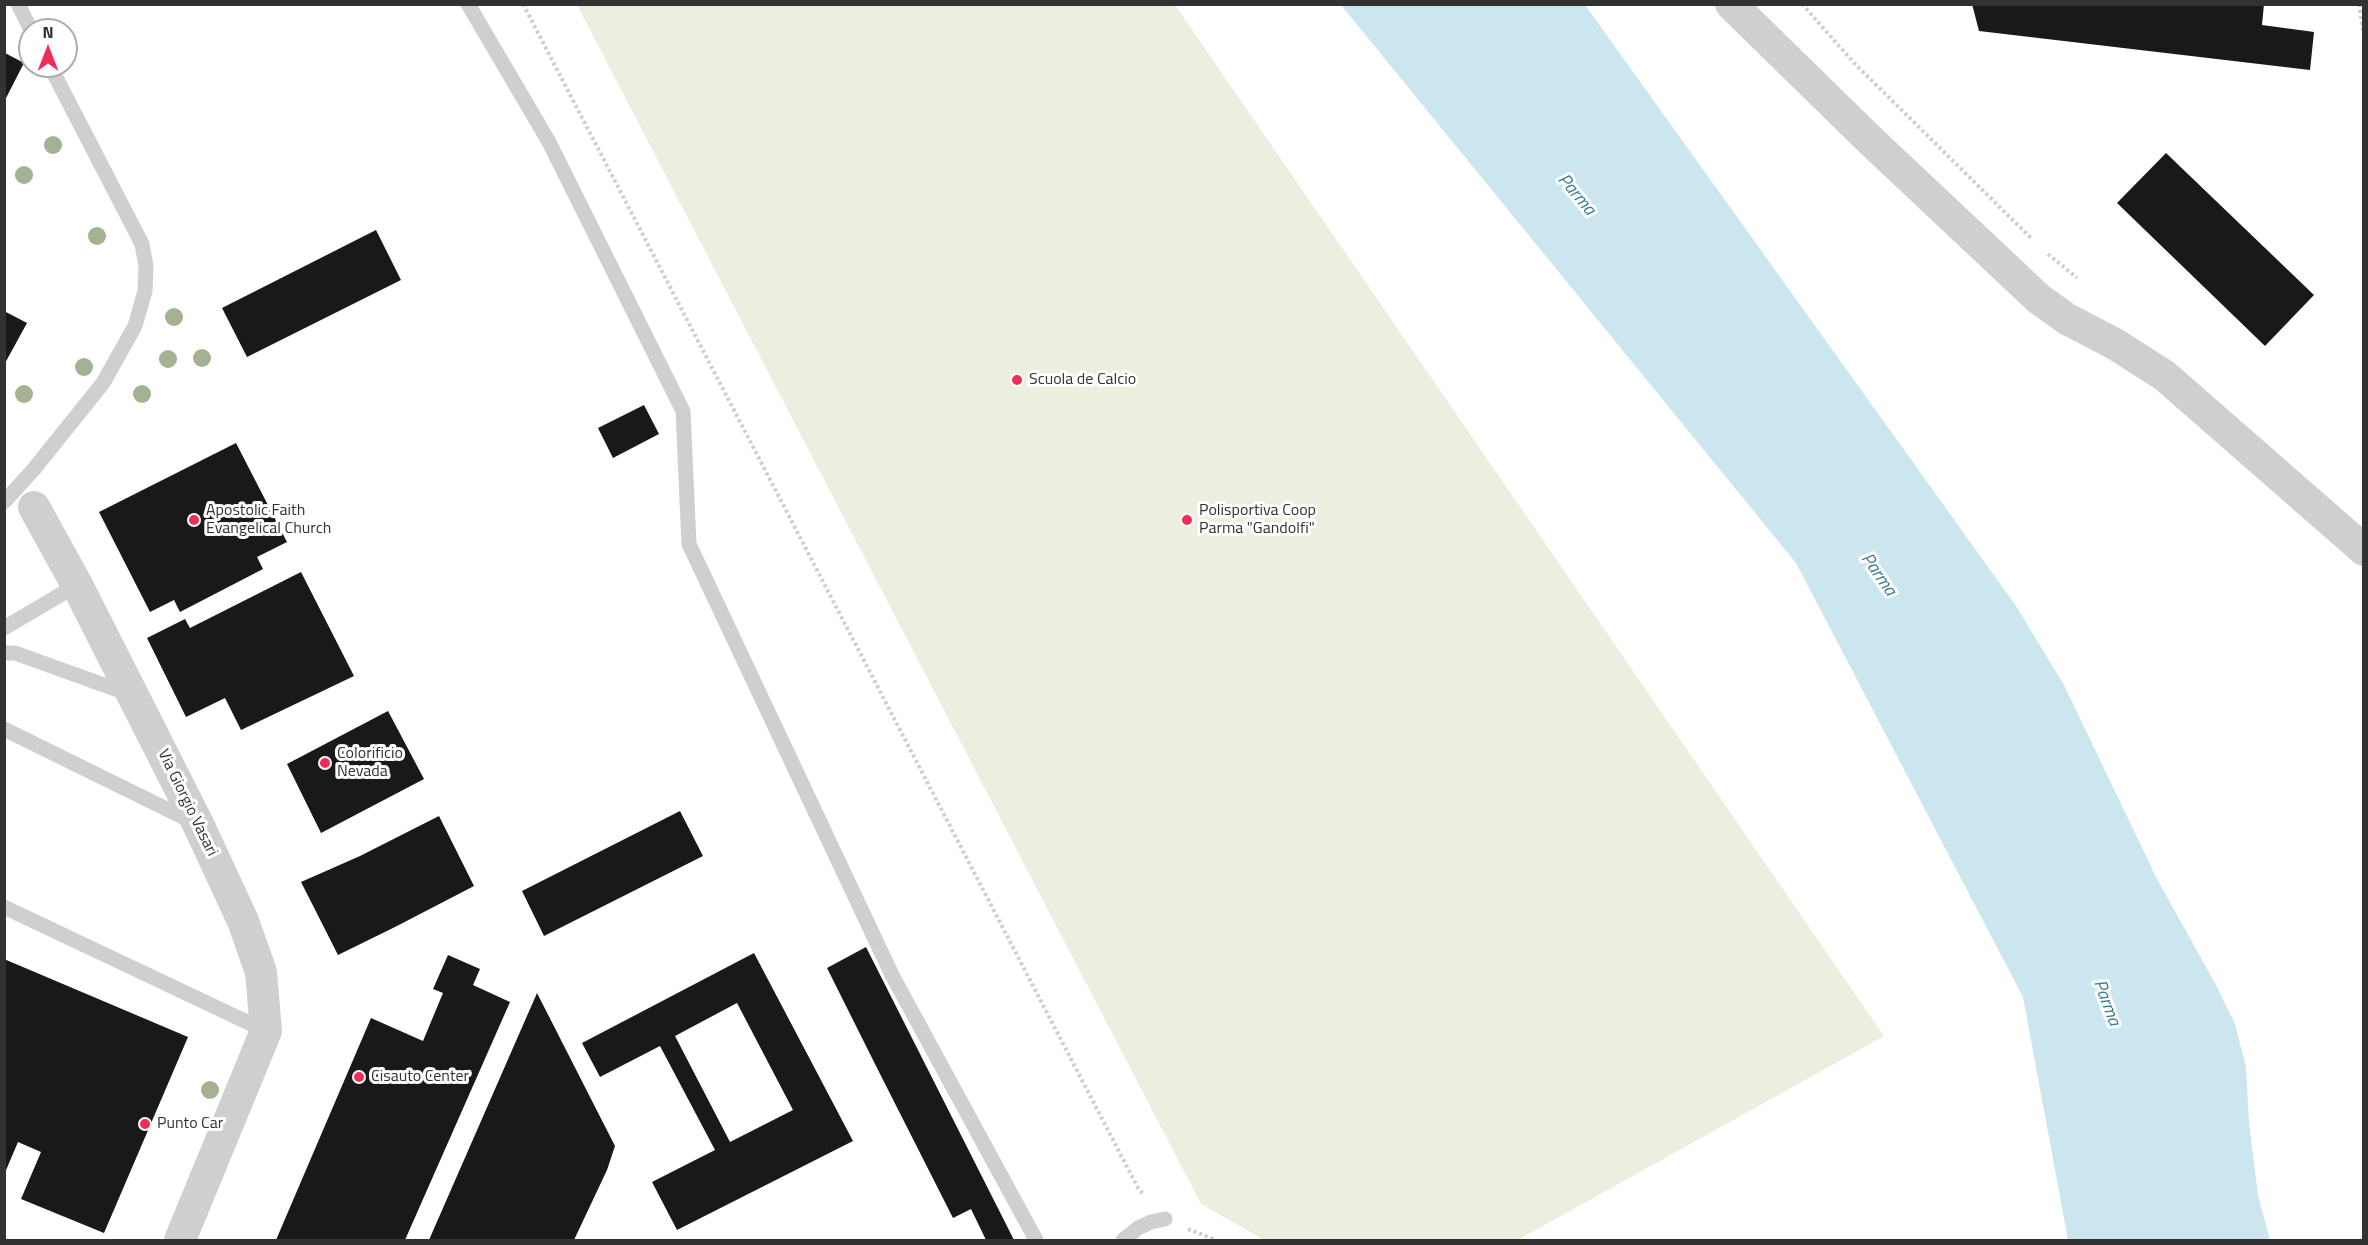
<!DOCTYPE html>
<style>
body{margin:0}
#map{position:relative;width:2368px;height:1245px;overflow:hidden;background:#fff;font-family:"Titillium Web",sans-serif}
canvas{display:block}
.frame{position:absolute;inset:0;border:6px solid #323232;pointer-events:none}
.north{position:absolute;left:18px;top:18px;width:60px;height:60px;box-sizing:border-box;background:#fff;border:2px solid #adadad;border-radius:50%;rotate:0deg;font-size:16px;font-weight:700;line-height:24px;text-align:center;color:#323232}
.north::after{content:'';display:block;margin:auto;width:21px;height:27px;background:#f02d57;clip-path:polygon(50% 0,100% 100%,50% 72%,0 100%)}
</style>
<div id="map">
<canvas width="2368" height="1245"></canvas>
<div class="frame"></div>
<div class="north">N</div>
</div>
<script>
const g = document.querySelector('canvas').getContext('2d');
g.lineJoin = 'round';
function fillPath(path, color) { g.fillStyle = color; g.fill(path, 'evenodd'); }
const poly = rows => new Path2D(rows.map(r => 'M' + r).join(''));
function trace(path, color, width, dash) { g.strokeStyle = color; g.lineWidth = width; g.lineCap = dash ? 'butt' : 'round'; g.setLineDash(dash || []); g.stroke(path); }
function write(font, color, halo, rows, align = 'center') {
  g.font = font + ' "Titillium Web",sans-serif'; g.lineWidth = 6; g.setLineDash([]); g.textBaseline = 'middle'; g.strokeStyle = halo; g.fillStyle = color; for (const [text, x, y, turn = 0] of rows) {
    g.save(); g.translate(x, y); g.rotate((+turn || 0) * Math.PI / 180); g.textAlign = isNaN(turn) ? turn : align; if (halo) g.strokeText(text, 0, 0); g.fillText(text, 0, 0); g.restore();
  }
}
fillPath(poly([
 [577,5,1175,5,1884,1036,1518,1240,1264,1240,1201,1204]
]), '#eaefe0');
fillPath(poly([
 [1341,5,1585,5,2016,606,2064,685,2158,881,2215,983,2235,1024,2246,1067,2249,1123,2258,1195,2270,1240,2068,1240,2023,997,1796,563]
]), '#cbe6ef');
fillPath(poly([
 [1972,4,2264,4,2262,25,2314,32,2310,70,1979,31],
 [5,53,24,63,5,100],
 [2166,153,2314,295,2265,346,2117,203],
 [376,230,401,280,247,357,222,308],
 [4,311,27,323,4,365],
 [644,405,659,434,613,458,598,428],
 [236,443,287,542,257,557,263,569,180,612,174,600,150,612,99,512],
 [301,572,354,676,241,730,225,698,186,717,147,638,185,619,190,628],
 [388,711,424,779,321,833,287,764],
 [680,811,703,856,544,936,522,891],
 [439,816,474,886,395,927,338,955,301,882,360,856],
 [866,947,867,949,1014,1240,986,1240,971,1209,953,1218,876,1066,827,968],
 [754,953,853,1141,677,1230,652,1182,715,1150,660,1046,600,1077,582,1043],
 [737,1003,793,1110,730,1142,675,1036],
 [448,955,480,969,473,985,510,1002,405,1240,276,1240,371,1018,423,1041,443,993,433,989],
 [4,959,188,1037,104,1233,21,1199,41,1152,18,1142,4,1175],
 [537,993,615,1146,607,1170,574,1240,429,1240]
]), '#191919');
trace(poly([
 [523,4,1138,1188,1144,1195],
 [1802,4,1855,64,2032,239],
 [2359,4,2364,35],
 [2048,254,2077,278],
 [1188,1229,1216,1240]
]), '#cfcfcf', 4, [3, 3]);
trace(poly([
 [18,4,31,30],
 [468,4,549,142,683,411,689,544,892,975,1036,1240],
 [4,502,34,469,103,383,135,326,145,291,146,266,142,244,50,66],
 [4,628,77,585],
 [4,653,15,653,129,694],
 [4,729,193,822],
 [4,907,266,1031],
 [1123,1240,1138,1228,1151,1222,1165,1219]
]), '#cfcfcf', 15);
trace(poly([
 [1731,4,1871,141,2039,299,2067,319,2115,344,2165,376,2364,550],
 [34,507,77,585,199,826,243,921,261,972,266,1031,180,1240]
]), '#cfcfcf', 32);
g.fillStyle = '#a5b193';
for (const [x, y] of [
 [53,145],
 [24,175],
 [97,236],
 [174,317],
 [202,358],
 [168,359],
 [84,367],
 [24,394],
 [142,394],
 [210,1090]
]) { g.beginPath(); g.arc(x, y, 9, 0, 2 * Math.PI); g.fill(); }
for (const [x, y, r, color] of [
 [1017,380,6,"#f02d57"],
 [194,520,6,"#f02d57"],
 [1187,520,6,"#f02d57"],
 [325,763,6,"#f02d57"],
 [359,1077,6,"#f02d57"],
 [145,1124,6,"#f02d57"]
]) { const dot = new Path2D(); dot.arc(x, y, r, 0, 2 * Math.PI); g.fillStyle = color; g.fill(dot); trace(dot, '#fff', 2); }
write('16px', '#323232', '#fff', [
 ["Scuola de Calcio",1029,380],
 ["Apostolic Faith",206,511],
 ["Evangelical Church",206,529],
 ["Polisportiva Coop",1199,511],
 ["Parma \"Gandolfi\"",1199,529],
 ["Colorificio",337,754],
 ["Nevada",337,772],
 ["Cisauto Center",371,1077],
 ["Punto Car",157,1124]
], 'left');
write('16px', '#323232', '#fff', [
 ["Via Giorgio Vasari",187,803,64]
]);
write('italic 18px', '#377d94', '#fff', [
 ["Parma",1576,195,50],
 ["Parma",1878,575,55],
 ["Parma",2106,1003,70]
]);
</script>
